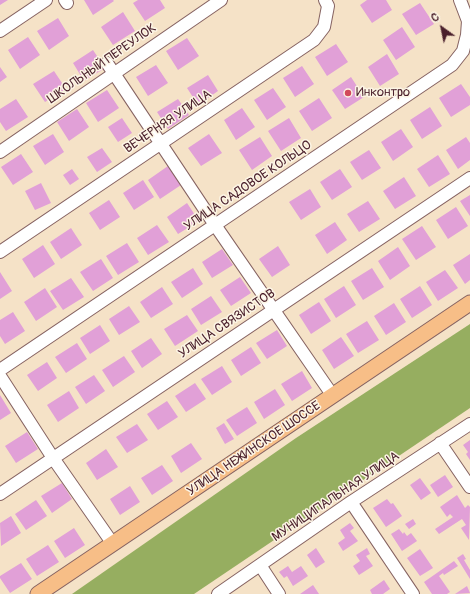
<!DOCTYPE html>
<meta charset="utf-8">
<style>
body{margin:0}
#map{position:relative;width:470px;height:594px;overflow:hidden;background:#f5e2c7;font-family:Pangolin,sans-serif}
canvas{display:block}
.north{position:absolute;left:422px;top:8px;width:40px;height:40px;-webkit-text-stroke:3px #fcf5e5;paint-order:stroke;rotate:327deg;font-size:11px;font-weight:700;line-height:16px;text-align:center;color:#4a1f2b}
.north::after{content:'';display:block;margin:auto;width:14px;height:18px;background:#4a1f2b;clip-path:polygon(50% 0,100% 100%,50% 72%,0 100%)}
</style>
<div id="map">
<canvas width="470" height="594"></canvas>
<div class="north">С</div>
</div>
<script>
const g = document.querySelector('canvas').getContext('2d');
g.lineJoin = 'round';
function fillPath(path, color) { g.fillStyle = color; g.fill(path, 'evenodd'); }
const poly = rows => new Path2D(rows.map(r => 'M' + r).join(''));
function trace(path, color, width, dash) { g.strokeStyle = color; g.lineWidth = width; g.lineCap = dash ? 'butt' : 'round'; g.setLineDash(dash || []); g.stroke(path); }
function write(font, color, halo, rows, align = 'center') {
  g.font = font + ' Pangolin,sans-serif'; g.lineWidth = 3; g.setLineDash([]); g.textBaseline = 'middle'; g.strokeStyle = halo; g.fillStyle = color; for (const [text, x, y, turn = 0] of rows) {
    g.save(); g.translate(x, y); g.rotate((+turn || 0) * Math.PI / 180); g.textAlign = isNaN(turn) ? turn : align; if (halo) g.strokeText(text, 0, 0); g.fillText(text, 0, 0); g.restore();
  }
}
fillPath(poly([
 [470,324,470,408,194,594,72,594,296,438]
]), '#96ae60');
fillPath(poly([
 [0,0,8,0,0,5],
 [84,0,113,0,114,1,93,15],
 [138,0,160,0,165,8,145,21,133,3],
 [367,0,386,0,392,10,372,23,360,5],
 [420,3,434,24,416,35,402,14],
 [123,12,135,31,113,45,101,27],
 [58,18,69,36,49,50,37,31],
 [402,27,415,47,396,60,383,40],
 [28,37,40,55,20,69,8,50],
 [187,38,199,56,178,70,166,51],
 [336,44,348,62,327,76,315,57],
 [93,50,105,68,84,81,73,63],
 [387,54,399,74,380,86,368,67],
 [156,65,168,83,148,96,136,77],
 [302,66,314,84,295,97,283,78],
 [0,67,7,77,0,82],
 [54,71,66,89,45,102,33,84],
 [208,75,218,91,198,105,187,88],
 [351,77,364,97,345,109,332,90],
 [461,84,470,97,470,105,451,117,439,98],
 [273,88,286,107,267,120,254,100],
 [107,90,119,108,98,122,86,103],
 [319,98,332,118,312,131,299,111],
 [16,99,28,117,6,131,0,122,0,109],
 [178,99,189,115,168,129,157,112],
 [430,107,442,126,422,139,410,120],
 [242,108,255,127,236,140,224,120],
 [77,109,89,127,69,141,57,122],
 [122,118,132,133,118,142,108,127],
 [289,118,301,138,281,151,268,131],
 [401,129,413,147,393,161,381,142],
 [53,134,64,152,45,165,33,146],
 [209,134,222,153,201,166,188,148],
 [260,137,272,156,252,170,239,150],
 [466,137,470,143,470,160,458,169,446,150],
 [102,148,112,162,97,172,87,157],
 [369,150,381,168,362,180,350,162],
 [21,154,33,172,13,185,1,167],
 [438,155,450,174,429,187,417,169],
 [168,166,181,185,160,199,148,180],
 [72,169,79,179,70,185,63,175],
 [340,169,352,187,332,200,320,182],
 [404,177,416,196,395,209,383,191],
 [143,180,154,197,134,210,123,193],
 [41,183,51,203,35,210,25,191],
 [310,189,321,207,301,220,289,202],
 [470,195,470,216,460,201],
 [109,200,120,217,100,230,89,213],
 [368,201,380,219,359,232,347,214],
 [187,203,199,221,178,234,167,217],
 [456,207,468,226,448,239,436,220],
 [335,222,347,240,327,254,315,235],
 [157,225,169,242,148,255,137,238],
 [422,226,436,247,416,260,402,239],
 [71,228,82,245,61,259,50,242],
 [127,243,139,262,118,275,106,256],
 [43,245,55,264,34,278,22,259],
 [278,246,290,265,272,277,259,259],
 [398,247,410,266,390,280,378,261],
 [222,249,233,265,212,278,202,262],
 [470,254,470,280,465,284,453,265],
 [101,259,113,278,93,291,80,272],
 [193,268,203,284,182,298,171,282],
 [372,268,384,287,363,300,351,281],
 [445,270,458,288,438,301,426,282],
 [0,272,12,291,0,299],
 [240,277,251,293,231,306,220,290],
 [71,278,84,297,63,310,50,291],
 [344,286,356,305,336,318,324,299],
 [420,286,432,305,412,318,400,299],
 [162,287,173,304,151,318,140,302],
 [45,288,57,307,36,321,24,302],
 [211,296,222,312,201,325,191,309],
 [319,302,331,321,311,334,299,315],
 [394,303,406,322,386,335,374,316],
 [129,306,140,322,119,335,109,319],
 [13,312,25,331,5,344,0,336,0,320],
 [187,315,198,331,175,346,164,329],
 [367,321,379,340,358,353,346,334],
 [100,325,110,341,90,354,80,338],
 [277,330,287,346,267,359,256,343],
 [341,337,354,356,334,369,322,350],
 [151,338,162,354,142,368,131,351],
 [77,343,87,359,66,373,55,357],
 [251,347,261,363,241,376,231,360],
 [124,356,135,372,113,387,102,370],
 [47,362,57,378,38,391,27,375],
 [222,366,232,382,212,395,201,379],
 [302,371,312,388,292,401,281,384],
 [94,375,105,391,86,404,75,387],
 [195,383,206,399,186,412,175,396],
 [275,389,285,405,264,419,254,402],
 [69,391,79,408,58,422,47,405],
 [0,395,11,413,0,420],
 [167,401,178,417,158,430,147,414],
 [247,407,257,423,237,436,226,420],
 [224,423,234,439,225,444,216,428],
 [137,424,148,440,127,453,116,437],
 [27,432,38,449,16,463,5,446],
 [470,440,470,460,466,454,468,452,463,445],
 [191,443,202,459,181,473,171,456],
 [106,449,118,467,97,480,86,463],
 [162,465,173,481,152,495,141,478],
 [445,475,453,487,438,497,430,485],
 [420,478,431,493,421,500,410,485],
 [62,483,72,499,52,513,41,496],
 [130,486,140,502,120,515,110,499],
 [457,495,465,508,468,505,470,507,469,540,461,528,466,525,462,519,439,534,435,529,453,517,450,514,447,517,440,507],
 [387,499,391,504,393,503,402,516,386,527,373,508],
 [36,500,47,516,26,530,15,514],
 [11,516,21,533,1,546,0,523],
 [413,519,416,524,409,529,405,524],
 [350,523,354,528,350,531,358,541,343,551,338,543,345,538,340,530],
 [74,528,85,545,65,558,54,541],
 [399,529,403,534,404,532,407,536,411,533,417,541,402,551,391,534],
 [48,545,59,562,37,576,26,559],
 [316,548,325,562,316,568,307,555],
 [367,548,370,554,366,556,373,566,359,575,353,566,360,561,356,555],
 [420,549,433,568,420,576,407,558],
 [463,554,466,559,464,560,470,570,470,579,457,558],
 [454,561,458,566,444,575,443,573,439,576,450,592,447,594,432,594,424,582],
 [21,563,32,579,10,593,0,578,0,576],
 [288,566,292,572,301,566,308,576,293,586,287,576,284,578,279,572],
 [384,580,390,589,383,594,372,594,370,590],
 [313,585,319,594,300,594],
 [467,586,470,593,455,594]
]), '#e1a0d7');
const minor = poly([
 [65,0,67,3],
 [0,31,46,0],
 [107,63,215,225,333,396],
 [0,152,221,0],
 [0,252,314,40,324,27,328,6,325,0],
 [0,370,452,65,463,51,467,35,468,21,460,0],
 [0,376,53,458,113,544],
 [440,443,470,487],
 [0,494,470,178],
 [351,502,413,594],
 [260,565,279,594],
 [218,594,351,502,470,424]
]);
const major = poly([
 [38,594,470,303]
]);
trace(minor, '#866362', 14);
trace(major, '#866362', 17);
trace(minor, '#fff', 12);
trace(major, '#f7be87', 15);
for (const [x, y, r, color] of [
 [348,93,4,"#d1495b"]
]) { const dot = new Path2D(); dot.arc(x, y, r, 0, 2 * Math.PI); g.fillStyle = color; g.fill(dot); trace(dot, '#fcf5e5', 1.5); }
write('13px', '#4a1f2b', '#fcf5e5', [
 ["ШКОЛЬНЫЙ ПЕРЕУЛОК",102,64,-35],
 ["ВЕЧЕРНЯЯ УЛИЦА",168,122,-34],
 ["УЛИЦА САДОВОЕ КОЛЬЦО",248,186,-34],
 ["УЛИЦА СВЯЗИСТОВ",227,324,-34],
 ["УЛИЦА НЕЖИНСКОЕ ШОССЕ",254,449,-34],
 ["МУНИЦИПАЛЬНАЯ УЛИЦА",336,497,-34]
]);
write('13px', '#4a1f2b', '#fcf5e5', [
 ["Инконтро",356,93]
], 'left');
</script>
